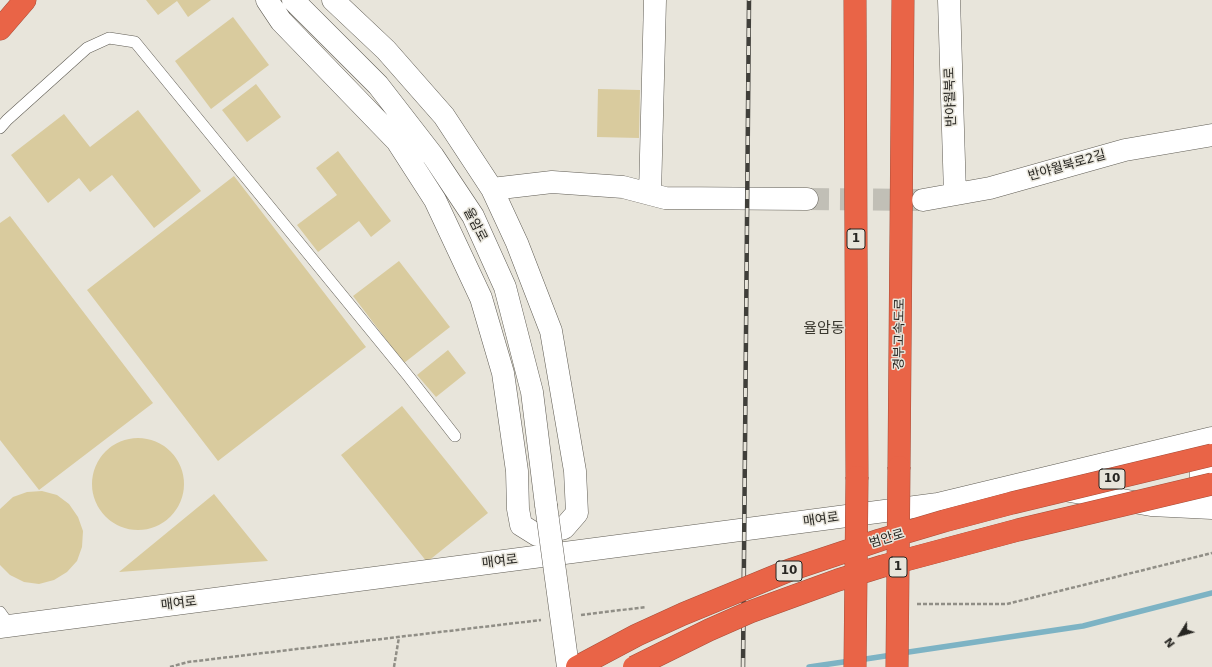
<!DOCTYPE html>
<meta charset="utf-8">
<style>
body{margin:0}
#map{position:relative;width:1212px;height:667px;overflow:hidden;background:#e8e5db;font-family:"DejaVu Sans",sans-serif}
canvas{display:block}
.north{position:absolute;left:1160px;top:615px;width:40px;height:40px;-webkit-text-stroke:3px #e8e5db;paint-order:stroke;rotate:233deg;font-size:11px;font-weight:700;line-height:16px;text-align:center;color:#272622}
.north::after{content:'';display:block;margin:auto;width:14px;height:18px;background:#272622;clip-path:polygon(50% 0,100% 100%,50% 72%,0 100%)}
</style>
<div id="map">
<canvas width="1212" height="667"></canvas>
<div class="north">N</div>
</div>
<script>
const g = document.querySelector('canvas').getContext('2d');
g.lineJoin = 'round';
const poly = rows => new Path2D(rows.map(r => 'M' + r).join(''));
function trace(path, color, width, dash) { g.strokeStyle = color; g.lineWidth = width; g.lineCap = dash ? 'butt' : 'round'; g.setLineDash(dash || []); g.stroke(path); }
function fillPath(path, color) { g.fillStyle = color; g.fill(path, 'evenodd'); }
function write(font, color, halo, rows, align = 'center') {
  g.font = font + ' "DejaVu Sans","Noto Sans KR",sans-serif'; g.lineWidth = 3; g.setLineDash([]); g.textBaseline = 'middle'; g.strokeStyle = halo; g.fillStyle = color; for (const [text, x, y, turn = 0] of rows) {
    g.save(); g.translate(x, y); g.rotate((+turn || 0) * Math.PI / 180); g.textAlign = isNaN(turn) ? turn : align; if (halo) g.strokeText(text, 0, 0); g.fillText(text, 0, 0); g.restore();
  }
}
trace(poly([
 [902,653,1083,626,1212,593],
 [859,660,892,655],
 [809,667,850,661]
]), '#7db3c4', 5.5);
fillPath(poly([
 [146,0,211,0,188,17,177,1,158,15],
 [233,17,269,65,211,109,175,61],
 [256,84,281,117,247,142,222,110],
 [598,89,640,90,639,138,597,137],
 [138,110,201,191,154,228,112,175,90,192,79,178,48,203,11,155,64,114,90,147],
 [338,151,391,221,371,237,359,221,318,252,297,225,337,195,316,168],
 [234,176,366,347,218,461,87,290],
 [10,216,153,403,39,490,0,440,0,223],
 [399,261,450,327,404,363,353,296],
 [448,350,466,373,436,397,417,375],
 [402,406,488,513,427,562,341,455],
 '92 484a46 46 0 1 1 92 0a46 46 0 1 1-92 0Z',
 [42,491,57,495,69,504,78,517,83,531,82,547,77,561,67,572,54,580,39,584,24,582,10,575,0,565,0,509,13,497,27,492],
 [214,494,268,561,119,572]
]), '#d9cb9e');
trace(poly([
 [807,199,919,200]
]), '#c1bfb6', 22, [22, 11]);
const lane = poly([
 [0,128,7,120,87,48,109,38,135,42,409,377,455,436],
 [0,612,10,626]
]);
const street = poly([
 [267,0,281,21,397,141,435,200,481,298,503,373,517,471,518,509,521,525,537,535,564,528,577,513,575,471,551,331,517,243,492,189,444,116,386,50,333,0],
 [293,0,378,85,433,156,473,216,505,287,532,392,546,505],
 [949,0,955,194],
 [492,189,552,182,623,187,665,198,807,199],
 [650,194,655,0],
 [923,200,990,188,1125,150,1212,135]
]);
const secondary = poly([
 [1211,441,1204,453,1201,466,1201,487,1210,498,1212,500],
 [1064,490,1151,505,1212,508],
 [0,627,938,504,1212,438]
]);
const highway = poly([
 [855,0,857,477],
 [0,29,25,0],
 [899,467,903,0]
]);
trace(lane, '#605d55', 12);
trace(street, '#605d55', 23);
trace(secondary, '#605d55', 23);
trace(highway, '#a54e3a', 23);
trace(poly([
 [917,604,1007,604,1212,553],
 [581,615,646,607],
 [170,667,188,662,541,620],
 [394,667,399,637]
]), '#908e86', 2.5, [4, 2]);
trace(lane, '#fff', 11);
trace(street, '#fff', 22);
trace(secondary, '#fff', 22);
trace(highway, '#e96447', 22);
const rail = poly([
 [743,667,749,0]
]);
trace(rail, '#403f3a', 4.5);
trace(rail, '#e8e5db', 3, [9]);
const streetBridge = poly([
 [546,505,568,667]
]);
const highwayBridge = poly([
 [577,667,637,635,683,614,790,570,880,540,944,521,1012,503,1212,455],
 [634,667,709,630,750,612,838,580,883,566,1018,530,1212,484],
 [855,667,857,477],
 [897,667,899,467]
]);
trace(streetBridge, '#605d55', 23, []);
trace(highwayBridge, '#a54e3a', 23, []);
trace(streetBridge, '#fff', 22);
trace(highwayBridge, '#e96447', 22);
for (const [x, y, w] of [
 [856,239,18],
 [1112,479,26],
 [898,567,18],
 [789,571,26]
]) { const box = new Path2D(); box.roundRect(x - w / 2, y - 10, w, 20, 3); g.fillStyle = '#e8e5db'; g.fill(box); trace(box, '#272622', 1); }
write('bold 12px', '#272622', null, [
 ["1",856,239],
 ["10",1112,479],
 ["1",898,567],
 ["10",789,571]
]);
write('13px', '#272622', '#e8e5db', [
 ["반야월북로",951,97,-92],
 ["반야월북로2길",1067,166,-16],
 ["율암로",475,225,63],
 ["경부고속도로",900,334,-89],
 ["매여로",821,520,-8],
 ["범안로",887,539,-17],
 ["매여로",500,562,-7],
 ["매여로",179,604,-7]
]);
write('15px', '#3a382f', '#e8e5db', [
 ["율암동",824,329]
]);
</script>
